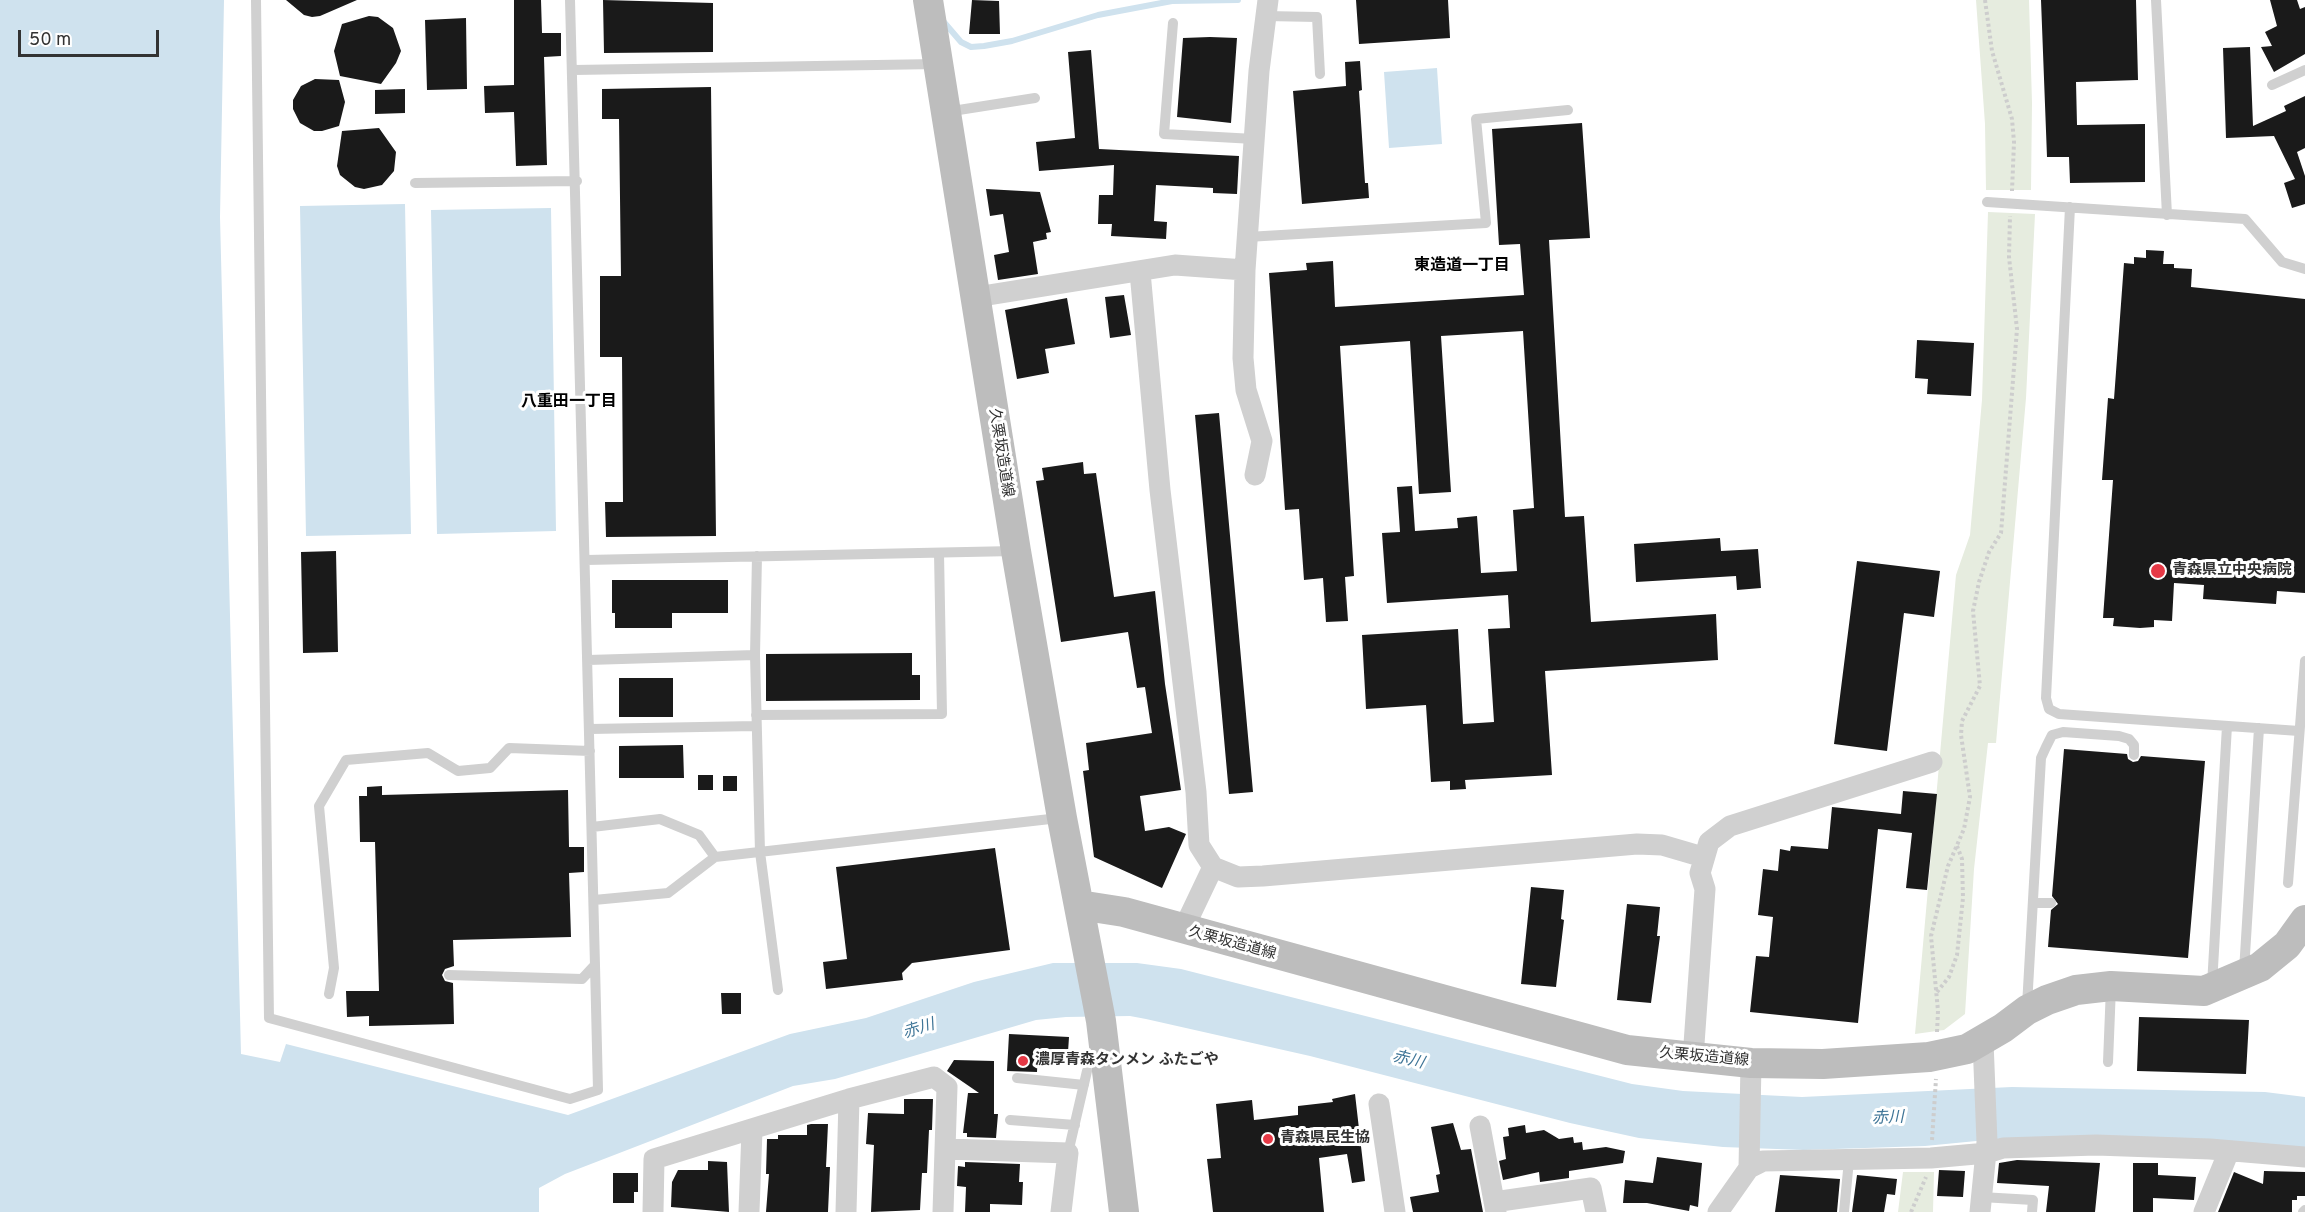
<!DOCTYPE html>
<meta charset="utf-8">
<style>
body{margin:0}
#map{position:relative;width:2305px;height:1212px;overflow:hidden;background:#fff;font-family:Overpass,sans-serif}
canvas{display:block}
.scale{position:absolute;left:18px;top:30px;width:141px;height:27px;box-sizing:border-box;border:3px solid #333;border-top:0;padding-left:8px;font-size:18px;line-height:21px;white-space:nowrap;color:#333;-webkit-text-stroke:4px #fff;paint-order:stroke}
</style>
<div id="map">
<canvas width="2305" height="1212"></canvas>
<div class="scale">50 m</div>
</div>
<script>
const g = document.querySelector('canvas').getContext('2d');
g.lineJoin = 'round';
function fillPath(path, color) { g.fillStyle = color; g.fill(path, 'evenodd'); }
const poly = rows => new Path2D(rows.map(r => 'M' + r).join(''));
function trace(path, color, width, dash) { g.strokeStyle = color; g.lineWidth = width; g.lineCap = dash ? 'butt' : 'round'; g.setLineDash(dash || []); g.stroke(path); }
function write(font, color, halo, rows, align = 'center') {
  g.font = font + ' Overpass,"Noto Sans JP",sans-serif'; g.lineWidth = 6; g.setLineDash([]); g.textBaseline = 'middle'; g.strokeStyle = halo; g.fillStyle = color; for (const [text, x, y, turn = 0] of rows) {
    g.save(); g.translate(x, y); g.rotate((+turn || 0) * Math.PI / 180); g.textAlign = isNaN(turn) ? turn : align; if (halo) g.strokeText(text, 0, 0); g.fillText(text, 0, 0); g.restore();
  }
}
fillPath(poly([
 [1976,0,2029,0,2032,103,2031,190,1986,190,1985,124],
 [1988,212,2035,214,2026,398,1996,743,1988,743,1974,869,1965,1014,1944,1030,1915,1034,1956,575,1970,535,1982,400],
 [1903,1172,1934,1172,1933,1212,1898,1212]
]), '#e6ecdf');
fillPath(poly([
 [0,0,224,0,220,217,241,1054,280,1062,286,1044,568,1115,790,1034,866,1018,974,982,1053,963,1137,963,1181,969,1632,1084,1683,1091,1802,1097,2012,1087,2265,1092,2305,1097,2305,1149,1997,1139,1925,1146,1804,1150,1723,1147,1639,1138,1570,1123,1310,1056,1146,1019,1130,1016,1066,1017,1036,1020,835,1079,793,1086,565,1174,539,1188,539,1212,0,1212],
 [1437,68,1442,144,1389,148,1384,72],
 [405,204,411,534,306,536,300,206],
 [551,208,556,531,437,534,431,210]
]), '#cfe2ee');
trace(poly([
 [943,21,961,42,971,47,984,46,1012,41,1098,15,1172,1,1238,0]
]), '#cfe2ee', 6);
fillPath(poly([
 [286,0,357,0,320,16,312,17,304,15],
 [514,0,541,0,542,33,561,33,561,56,544,57,547,165,516,166,514,112,485,113,484,86,514,85],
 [603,0,713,3,713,52,604,53],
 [972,0,999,1,1000,34,969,34],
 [1356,0,1448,0,1450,38,1359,44],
 [2041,0,2136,0,2138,80,2076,82,2077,125,2145,124,2145,182,2070,183,2069,157,2047,157],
 [2270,0,2297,0,2300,9,2305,7,2305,54,2274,72,2261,47,2272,46,2265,32,2277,26],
 [369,16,378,17,393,28,401,51,396,63,381,84,340,76,334,51,342,24],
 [466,18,467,89,427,90,425,20],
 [1210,37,1237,38,1231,123,1177,117,1183,38],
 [2250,47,2253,126,2286,111,2284,106,2305,96,2305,148,2297,152,2305,176,2305,204,2292,208,2284,183,2295,179,2274,136,2226,138,2223,48],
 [1091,50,1099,149,1239,156,1237,194,1213,193,1213,188,1156,185,1154,221,1167,222,1166,239,1111,236,1112,224,1098,224,1099,195,1113,195,1114,165,1039,171,1036,142,1075,138,1068,52],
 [1360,61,1362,90,1359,91,1365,183,1368,183,1369,198,1302,204,1293,91,1346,86,1345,62],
 [315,79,339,80,345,102,339,126,322,131,314,131,300,123,293,109,293,100,301,86],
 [711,87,716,536,606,537,605,502,623,502,622,357,600,357,600,276,621,276,619,119,602,119,602,89],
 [405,89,405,113,375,114,375,90],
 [1582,123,1590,238,1549,240,1565,517,1584,516,1591,622,1716,614,1718,660,1545,671,1552,775,1465,780,1466,789,1450,790,1450,781,1431,782,1426,705,1366,709,1362,635,1458,629,1463,724,1494,722,1488,629,1510,628,1508,595,1387,603,1382,533,1400,532,1397,487,1412,486,1415,531,1458,528,1457,518,1477,516,1481,573,1517,571,1513,510,1534,508,1523,331,1441,336,1451,492,1419,494,1410,341,1340,346,1354,576,1345,577,1348,621,1326,622,1323,578,1304,580,1299,509,1285,510,1269,273,1307,270,1306,263,1333,261,1335,307,1524,295,1520,244,1499,245,1492,129],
 [379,128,396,152,394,171,382,185,364,189,355,187,340,175,337,166,342,131],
 [986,189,1040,192,1051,232,1046,233,1047,239,1033,242,1038,274,998,280,994,255,1009,252,1003,214,990,216],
 [2146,250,2164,251,2163,264,2174,264,2174,268,2192,269,2191,287,2305,299,2305,593,2277,591,2276,604,2203,599,2204,585,2174,583,2172,621,2154,620,2154,627,2140,628,2113,626,2114,618,2103,618,2113,480,2102,480,2108,398,2114,399,2124,263,2134,264,2134,257,2146,258],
 [1124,295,1131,335,1110,338,1105,297],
 [1067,298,1075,344,1045,349,1049,373,1017,379,1005,310],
 [1917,340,1974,343,1971,396,1927,394,1928,379,1915,378],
 [1219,413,1253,792,1229,794,1195,415],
 [1083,462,1084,474,1096,473,1114,597,1155,591,1165,684,1181,790,1140,796,1145,831,1169,827,1186,834,1162,888,1094,857,1083,771,1089,770,1086,743,1152,733,1145,687,1137,688,1128,632,1061,642,1036,481,1044,480,1042,468],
 [1720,538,1721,551,1758,549,1761,588,1737,590,1736,576,1636,582,1634,544],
 [336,551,338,652,303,653,301,552],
 [1857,561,1940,571,1934,617,1904,613,1887,751,1834,744],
 [612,580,728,580,728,613,672,613,672,628,615,628,615,613,612,613],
 [912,653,912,675,920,675,920,700,766,701,766,654],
 [619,678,673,678,673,717,619,717],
 [683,745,684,778,619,778,619,746],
 [2064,749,2127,754,2128,759,2133,762,2138,761,2141,756,2205,761,2188,958,2048,947,2051,910,2058,904,2052,896],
 [698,775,713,775,713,790,698,790],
 [723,776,737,776,737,791,723,791],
 [382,786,382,795,568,790,569,847,584,847,584,872,569,873,571,937,453,940,454,966,445,969,442,975,445,981,453,983,454,1024,369,1026,369,1016,347,1017,346,991,379,991,375,842,360,842,359,796,367,796,367,787],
 [1903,791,1937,794,1927,890,1906,888,1912,833,1878,829,1858,1023,1750,1012,1756,956,1769,957,1773,917,1758,915,1763,869,1778,871,1780,849,1790,851,1791,846,1828,849,1832,807,1901,814],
 [995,848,1010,950,912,963,902,973,903,980,826,989,823,962,847,959,836,867],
 [1531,887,1564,890,1561,919,1564,920,1556,987,1521,984],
 [1627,904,1660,907,1657,936,1660,936,1651,1003,1617,1000],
 [721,993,741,993,741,1014,722,1014],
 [2139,1017,2249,1020,2246,1074,2137,1071],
 [1009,1034,1069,1037,1068,1052,1038,1051,1037,1072,1007,1071],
 [954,1060,994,1061,994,1114,998,1114,996,1138,967,1137,967,1133,963,1133,968,1093,979,1093,947,1071],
 [1355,1094,1365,1181,1352,1183,1347,1154,1319,1158,1324,1212,1213,1212,1207,1159,1221,1158,1216,1104,1252,1100,1254,1120,1298,1115,1298,1106,1333,1102,1332,1099],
 [904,1099,933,1099,932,1130,929,1130,927,1173,922,1173,920,1210,871,1212,874,1145,866,1144,868,1113,904,1114],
 [1453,1123,1461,1150,1471,1149,1483,1212,1413,1212,1410,1197,1439,1192,1436,1175,1440,1174,1431,1127],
 [811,1124,828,1124,826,1167,830,1167,828,1212,766,1212,769,1174,766,1174,767,1139,778,1139,778,1135,807,1135,807,1125],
 [1525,1125,1526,1133,1544,1130,1559,1139,1573,1137,1574,1143,1582,1142,1583,1150,1606,1147,1625,1151,1623,1163,1569,1171,1569,1178,1540,1182,1539,1172,1503,1180,1499,1161,1506,1159,1503,1137,1509,1136,1508,1128],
 [1657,1157,1702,1163,1698,1207,1690,1205,1689,1211,1647,1203,1623,1203,1625,1180,1653,1183],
 [2017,1160,2100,1163,2095,1212,2046,1212,2049,1186,1997,1183,1999,1163],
 [708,1161,727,1162,729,1212,671,1207,672,1182,678,1170,708,1170],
 [965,1162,1020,1164,1019,1182,1023,1182,1022,1205,990,1204,990,1212,965,1212,966,1187,957,1186,958,1166,965,1167],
 [2133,1163,2158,1163,2158,1175,2196,1177,2194,1200,2153,1198,2153,1212,2133,1212],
 [1939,1170,1965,1171,1963,1197,1937,1196],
 [2264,1171,2305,1172,2305,1196,2297,1196,2297,1200,2292,1200,2292,1212,2218,1212,2234,1172,2263,1184],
 [613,1173,638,1173,638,1192,634,1192,634,1203,613,1203],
 [1780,1175,1840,1179,1837,1212,1775,1212],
 [1857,1175,1897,1179,1895,1195,1887,1194,1884,1212,1852,1212]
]), '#1a1a1a');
trace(poly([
 [1985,0,1992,51,2012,119,2014,142,2012,191],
 [1937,992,1949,977,1957,955,1963,898,1962,859,1957,846],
 [1937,1032,1938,1011,1931,936,1948,866,1964,829,1970,797,1961,735,1962,721,1980,686,1973,611,1979,582,1989,552,2001,533,2017,329,2009,257,2010,216],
 [1932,1140,1936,1079],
 [1911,1212,1926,1177]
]), '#cdcdcd', 4, [3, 3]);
trace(poly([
 [256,0,269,1018,570,1099,598,1090,595,965],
 [2156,0,2167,215],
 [1266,16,1317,17,1320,74],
 [1173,23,1164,134,1254,139],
 [574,70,937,64],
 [2272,85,2305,70],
 [946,112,1035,98],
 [415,183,577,181],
 [1987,202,2245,219,2282,262,2305,269],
 [2070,207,2046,698,2049,709,2059,714,2299,731],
 [1247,237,1486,223,1476,119,1568,110],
 [757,556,755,655,760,852,778,990],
 [586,560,1014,551],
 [588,660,755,655],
 [756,715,942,714,939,553],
 [590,729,756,726],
 [592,827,660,819,699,835,715,857],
 [2288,883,2305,661],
 [594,900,668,893,715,857,1059,818],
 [2033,903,2051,903],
 [2244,971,2259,728],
 [449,975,582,979,595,965,570,0],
 [2212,985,2227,726],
 [329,994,334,968,319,806,346,760,428,753,458,771,490,768,509,748,590,751],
 [2027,1006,2041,758,2046,747,2052,735,2063,732,2119,736,2129,739,2134,745,2134,755],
 [2108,1062,2111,987],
 [1017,1078,1084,1085],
 [1010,1120,1075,1125],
 [1068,1153,1087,1071],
 [1981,1197,2033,1200,2032,1212],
 [1844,1212,1849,1160],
 [2303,1212,2305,1210]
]), '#d0d0d0', 10);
trace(poly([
 [1140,272,1160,490,1196,792,1199,845,1213,867,1238,877,1263,876,1637,844,1662,845,1703,857],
 [976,297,1175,265,1245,270],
 [1255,475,1262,441,1246,390,1243,358,1245,270,1259,71,1268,0],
 [1183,930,1213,867],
 [1693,1058,1705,889,1700,873,1709,842,1730,826,1932,762],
 [1379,1104,1395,1212],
 [1480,1126,1496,1212],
 [947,1149,1068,1153,1061,1212],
 [1749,1168,1751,1063],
 [1494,1202,1591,1188,1596,1212],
 [653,1212,654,1159,849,1099,934,1077,947,1087,943,1212],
 [749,1212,752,1130],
 [846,1212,849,1099],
 [1718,1212,1749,1168,1763,1161,1931,1158,1987,1153,2003,1148,2096,1145,2210,1149,2305,1157],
 [1980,1212,1987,1142,1983,1041],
 [2204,1212,2229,1151]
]), '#d0d0d0', 21);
trace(poly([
 [928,0,1016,551,1062,818,1101,1021,1124,1212],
 [1079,905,1124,912,1627,1050,1751,1063,1823,1064,1929,1057,1967,1049,2003,1028,2027,1010,2047,1000,2076,990,2111,986,2204,991,2260,967,2287,945,2305,920]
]), '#bdbdbd', 30);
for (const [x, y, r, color] of [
 [2158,571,8,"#e63946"],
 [1023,1061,6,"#e63946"],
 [1268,1139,6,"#e63946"]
]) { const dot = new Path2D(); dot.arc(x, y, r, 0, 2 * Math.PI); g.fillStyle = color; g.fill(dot); trace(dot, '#fff', 2); }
write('15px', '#333', '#fff', [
 ["久栗坂造道線",1000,453,81],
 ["久栗坂造道線",1232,944,15],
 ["久栗坂造道線",1704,1058,5]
]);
write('bold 15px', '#333', '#fff', [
 ["青森県立中央病院",2172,571],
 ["濃厚青森タンメン ふたごや",1035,1061],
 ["青森県民生協",1280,1139]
], 'left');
write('bold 16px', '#000', '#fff', [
 ["東造道一丁目",1462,267],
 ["八重田一丁目",569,403]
]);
write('italic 16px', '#3f7597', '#fff', [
 ["赤川",919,1030,-17],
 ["赤川",1408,1061,14],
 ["赤川",1888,1119,-2]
]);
</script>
